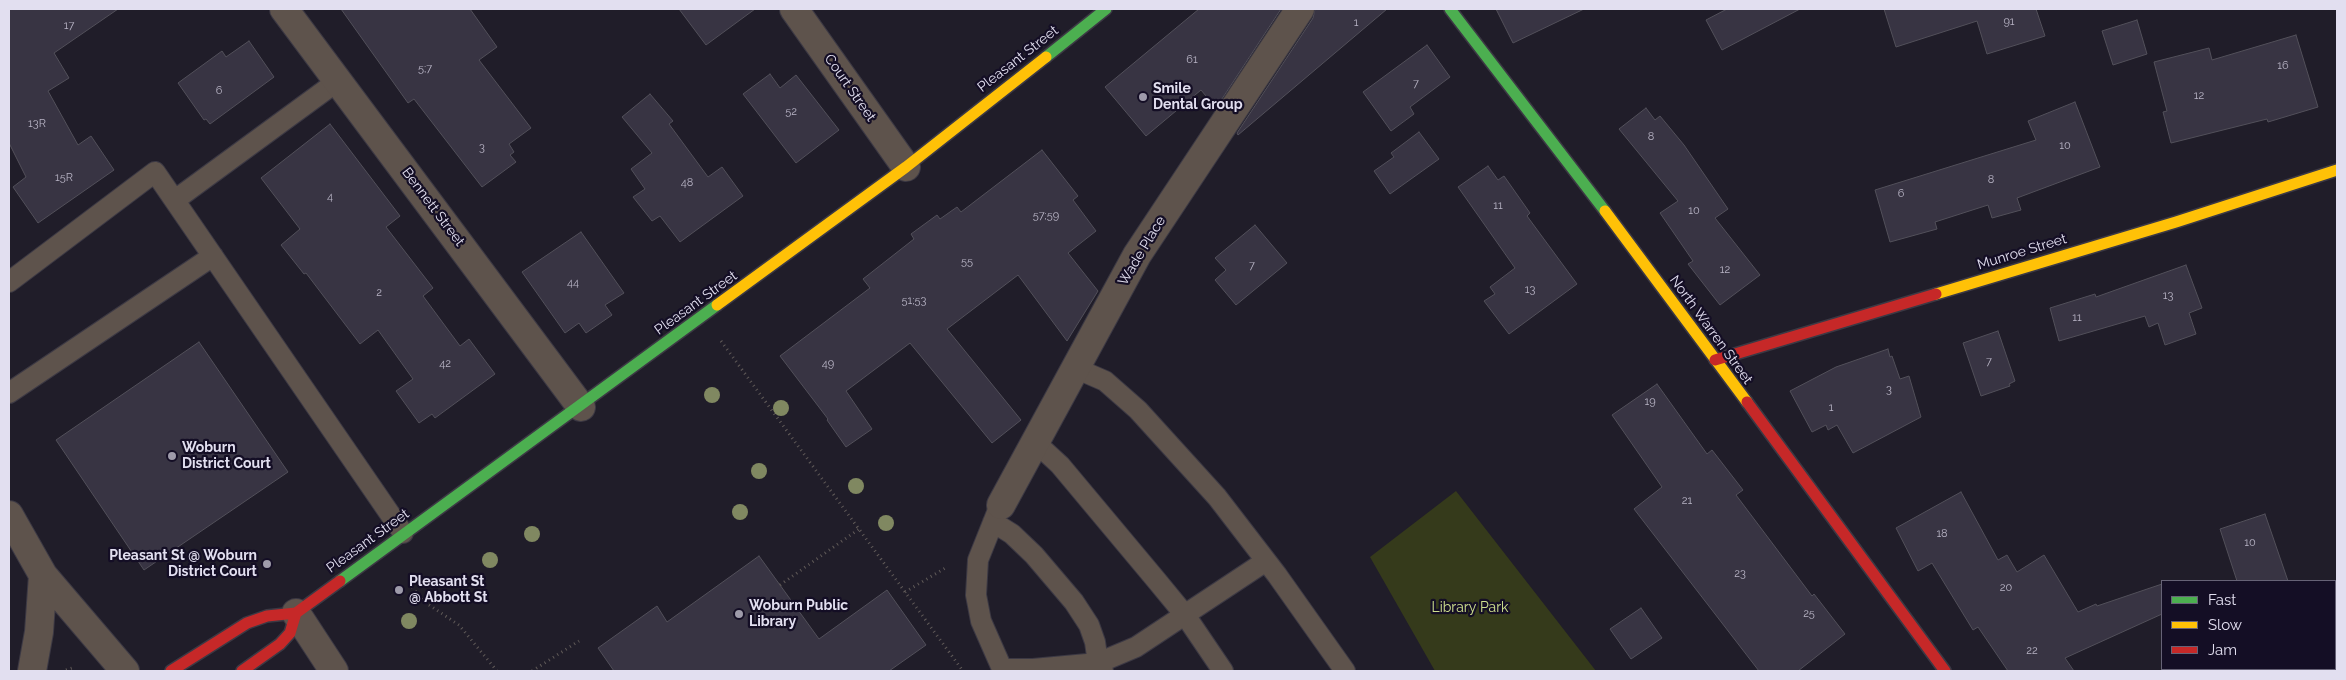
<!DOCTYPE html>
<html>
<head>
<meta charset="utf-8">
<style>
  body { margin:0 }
  #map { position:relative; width:2346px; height:680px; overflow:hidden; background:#201d29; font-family:Raleway,sans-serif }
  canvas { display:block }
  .frame { position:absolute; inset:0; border:10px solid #e2dff0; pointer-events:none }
  .legend { position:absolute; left:2161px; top:580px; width:175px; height:90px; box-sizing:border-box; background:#140e25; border:1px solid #666276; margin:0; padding:6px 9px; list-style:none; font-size:15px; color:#e2dff0 }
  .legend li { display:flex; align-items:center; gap:10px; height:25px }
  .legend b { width:25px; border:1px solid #666276 }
</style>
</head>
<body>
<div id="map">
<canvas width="2346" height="680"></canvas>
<div class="frame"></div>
<ul class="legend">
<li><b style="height:6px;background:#4caf50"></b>Fast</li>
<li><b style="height:6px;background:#ffc107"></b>Slow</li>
<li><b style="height:6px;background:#c62828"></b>Jam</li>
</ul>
</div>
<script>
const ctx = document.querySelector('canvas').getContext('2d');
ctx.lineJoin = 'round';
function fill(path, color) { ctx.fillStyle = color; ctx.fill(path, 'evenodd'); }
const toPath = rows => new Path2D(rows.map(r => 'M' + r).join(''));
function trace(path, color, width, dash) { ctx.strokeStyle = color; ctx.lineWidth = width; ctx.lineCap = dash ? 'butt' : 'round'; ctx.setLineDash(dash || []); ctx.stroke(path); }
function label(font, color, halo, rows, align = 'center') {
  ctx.font = font + ' Raleway,sans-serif'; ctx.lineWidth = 4.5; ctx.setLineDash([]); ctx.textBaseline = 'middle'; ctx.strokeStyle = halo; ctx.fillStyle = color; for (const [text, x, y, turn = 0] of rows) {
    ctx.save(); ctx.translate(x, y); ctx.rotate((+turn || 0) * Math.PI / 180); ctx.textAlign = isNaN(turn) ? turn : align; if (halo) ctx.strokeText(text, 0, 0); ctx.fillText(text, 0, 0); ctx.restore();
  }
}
const green = toPath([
  [1456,491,1596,671,1597,671,1435,671,1370,557]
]);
const building = toPath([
  [9,9,118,9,54,53,69,78,48,91,78,145,91,136,114,170,38,223,13,187,26,177,9,143,9,9],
  [341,9,470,9,497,47,479,60,531,128,509,144,514,152,510,155,516,162,482,187,414,99,408,103,341,9],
  [679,9,755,9,706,45,679,9],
  [1199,9,1281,9,1216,108,1201,90,1146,136,1105,87,1199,9],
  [1315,9,1387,9,1238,135,1237,133,1313,18,1315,9],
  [1496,9,1584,9,1513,43,1496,9],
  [1727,9,1800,9,1722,50,1706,20,1727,9],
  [1884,9,2036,9,2045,36,1987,54,1977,21,1896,47,1884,9],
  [2137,20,2147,54,2113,65,2102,31,2137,20],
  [2296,35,2318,107,2268,122,2267,119,2171,143,2163,112,2167,111,2154,62,2209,48,2212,60,2296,35],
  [249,41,274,77,210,124,206,119,204,120,178,83,222,51,226,57,249,41],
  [1427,45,1450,77,1410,107,1414,114,1391,131,1363,92,1427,45],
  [770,74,780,88,796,75,839,130,796,163,743,94,770,74],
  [650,94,673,121,669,124,708,177,722,167,743,196,680,242,660,216,652,221,633,197,645,189,631,169,652,153,622,117,650,94],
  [2075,102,2100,167,2017,198,2021,210,1992,218,1988,205,1935,222,1937,229,1890,242,1875,190,2036,140,2028,121,2075,102],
  [1646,108,1655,120,1660,116,1684,145,1728,209,1715,218,1760,275,1720,305,1688,264,1693,261,1660,213,1678,201,1619,129,1646,108],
  [330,124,400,216,386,227,433,288,423,296,460,346,469,339,495,374,435,418,432,414,419,423,396,391,413,379,378,330,360,344,306,273,304,274,281,245,300,229,261,178,330,124],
  [1419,132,1439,159,1390,194,1374,171,1394,157,1391,153,1419,132],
  [1042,150,1078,196,1073,200,1096,231,1068,253,1098,291,1067,341,1018,275,947,329,1021,420,992,443,910,343,846,391,872,429,846,447,827,420,828,419,780,356,870,288,863,279,914,239,911,234,937,215,940,219,957,207,961,212,1042,150],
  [1488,166,1498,180,1504,176,1530,213,1527,216,1577,284,1509,334,1484,301,1495,294,1490,287,1515,268,1458,187,1488,166],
  [1255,225,1287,263,1236,305,1215,280,1226,270,1215,258,1255,225],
  [581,232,624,293,605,305,612,315,586,333,579,323,565,333,522,272,581,232],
  [2186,265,2202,308,2189,313,2196,334,2165,345,2158,323,2149,327,2145,316,2059,341,2050,308,2095,294,2096,297,2186,265],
  [1998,331,2015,381,2009,384,2010,386,1981,396,1963,343,1998,331],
  [199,342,288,472,144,570,56,440,199,342],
  [1888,349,1890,357,1892,356,1900,379,1909,376,1921,417,1853,453,1837,425,1828,430,1826,425,1812,432,1790,391,1836,367,1888,349],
  [1657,384,1707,454,1712,450,1743,490,1736,495,1812,596,1814,594,1845,634,1798,671,1759,671,1634,509,1662,487,1612,415,1657,384],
  [1961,492,1998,560,2007,555,2017,572,2044,555,2078,612,2096,604,2097,606,2162,584,2162,614,2065,658,2074,671,2008,671,1978,627,1973,630,1932,563,1918,571,1896,528,1961,492],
  [2265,514,2288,581,2237,581,2220,529,2265,514],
  [759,556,819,639,887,590,926,645,889,671,614,671,598,648,657,606,667,622,759,556],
  [1641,608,1662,638,1631,659,1610,629,1641,608]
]);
const path = toPath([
  [721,341,963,671],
  [409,583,423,601,459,625,497,671],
  [780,585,859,529],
  [905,592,947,567],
  [66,670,75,667],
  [532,671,579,641]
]);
const lane = toPath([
  [175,200,339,80],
  [9,282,155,172,403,533],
  [1075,368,1105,381,1138,410,1217,497,1277,575,1345,671],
  [9,393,213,256],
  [1035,442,1060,465,1157,581,1185,615,1223,671],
  [998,510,978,560,976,595,981,621,1003,671],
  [993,522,1012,534,1034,555,1074,602,1089,625,1095,642,1098,663,1103,671],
  [1003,669,1033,669,1098,663,1136,647,1266,561]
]);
const street = toPath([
  [284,9,581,407],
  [794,9,906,167],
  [1001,505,1137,255,1300,9],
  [9,515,43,575,39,632,32,671],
  [43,575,125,671],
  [296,613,334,671],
  [2335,648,2337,647],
  [2265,671,2273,669]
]);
const fast = toPath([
  [1450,9,1605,211],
  [1046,57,1106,9],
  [340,581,717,305]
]);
const slow = toPath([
  [1605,211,1747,402],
  [1936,294,2176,222,2337,170],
  [717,305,906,167,1046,57]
]);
const jam = toPath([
  [1715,360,1936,294],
  [1747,402,1945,671],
  [171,671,247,623,267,616,296,613,340,581],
  [242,671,280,644,290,633,296,613]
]);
const trees = [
  [712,395],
  [781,408],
  [759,471],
  [856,486],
  [740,512],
  [886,523],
  [532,534],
  [490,560],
  [409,621]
];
const markers = [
  [1143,97,5,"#9e9baa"],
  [172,456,5,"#9e9baa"],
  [267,564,5,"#9e9baa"],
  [399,590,5,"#9e9baa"],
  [739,614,5,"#9e9baa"]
];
const numberNames = [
  ["91",2009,22],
  ["1",1356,23],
  ["17",69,26],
  ["61",1192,60],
  ["16",2283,66],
  ["5;7",425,69],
  ["7",1416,84],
  ["6",219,91],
  ["12",2199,96],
  ["52",791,112],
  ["13R",37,124],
  ["8",1651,137],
  ["10",2065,146],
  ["3",482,148],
  ["15R",64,178],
  ["8",1991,180],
  ["48",687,183],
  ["6",1901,194],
  ["4",330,197],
  ["11",1498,206],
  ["10",1694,211],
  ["57;59",1046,216],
  ["55",967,262],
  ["7",1252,266],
  ["12",1725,270],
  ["44",573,283],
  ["13",1530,290],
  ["2",379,293],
  ["13",2168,296],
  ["51;53",914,301],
  ["11",2077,318],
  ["7",1989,362],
  ["42",445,364],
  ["49",828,364],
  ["3",1889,390],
  ["19",1650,402],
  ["1",1831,408],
  ["21",1687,501],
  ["18",1942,534],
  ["10",2250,543],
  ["23",1740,574],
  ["20",2006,588],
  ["25",1809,614],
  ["22",2032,651]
];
const streetNames = [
  ["Pleasant Street",1018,59,-38],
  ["Court Street",850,88,55],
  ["Bennett Street",433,207,53],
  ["Wade Place",1142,251,-59],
  ["Munroe Street",2022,252,-17],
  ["Pleasant Street",696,303,-36],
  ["North Warren Street",1711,330,54],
  ["Pleasant Street",368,541,-36]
];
const poiNames = [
  ["Smile",1153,89],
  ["Dental Group",1153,105],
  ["Woburn",182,448],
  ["District Court",182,464],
  ["Pleasant St @ Woburn",257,556,"right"],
  ["District Court",257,572,"right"],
  ["Pleasant St",409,582],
  ["@ Abbott St",409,598],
  ["Woburn Public",749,606],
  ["Library",749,622]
];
const parkNames = [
  ["Library Park",1470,608]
];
fill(green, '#353a1b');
fill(building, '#383443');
trace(building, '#52505a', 1);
trace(lane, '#3c3944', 22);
trace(street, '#3c3944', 30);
trace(fast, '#3c3944', 14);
trace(slow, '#3c3944', 14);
trace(jam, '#3c3944', 14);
trace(path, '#615b59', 3, [1, 4]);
trace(lane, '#5e534c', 20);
trace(street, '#5e534c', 28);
trace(fast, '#4caf50', 11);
trace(slow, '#ffc107', 11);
trace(jam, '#c62828', 11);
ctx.fillStyle = '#808861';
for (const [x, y] of trees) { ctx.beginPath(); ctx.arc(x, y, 8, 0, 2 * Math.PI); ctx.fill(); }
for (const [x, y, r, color] of markers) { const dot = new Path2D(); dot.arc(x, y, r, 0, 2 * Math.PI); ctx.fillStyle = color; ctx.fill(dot); trace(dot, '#140e25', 2); }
label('11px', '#b8b4c5', null, numberNames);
label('14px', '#e2dff0', '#140e25', streetNames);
label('bold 14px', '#e2dff0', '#140e25', poiNames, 'left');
label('14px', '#cfe08f', '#140e25', parkNames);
</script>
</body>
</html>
